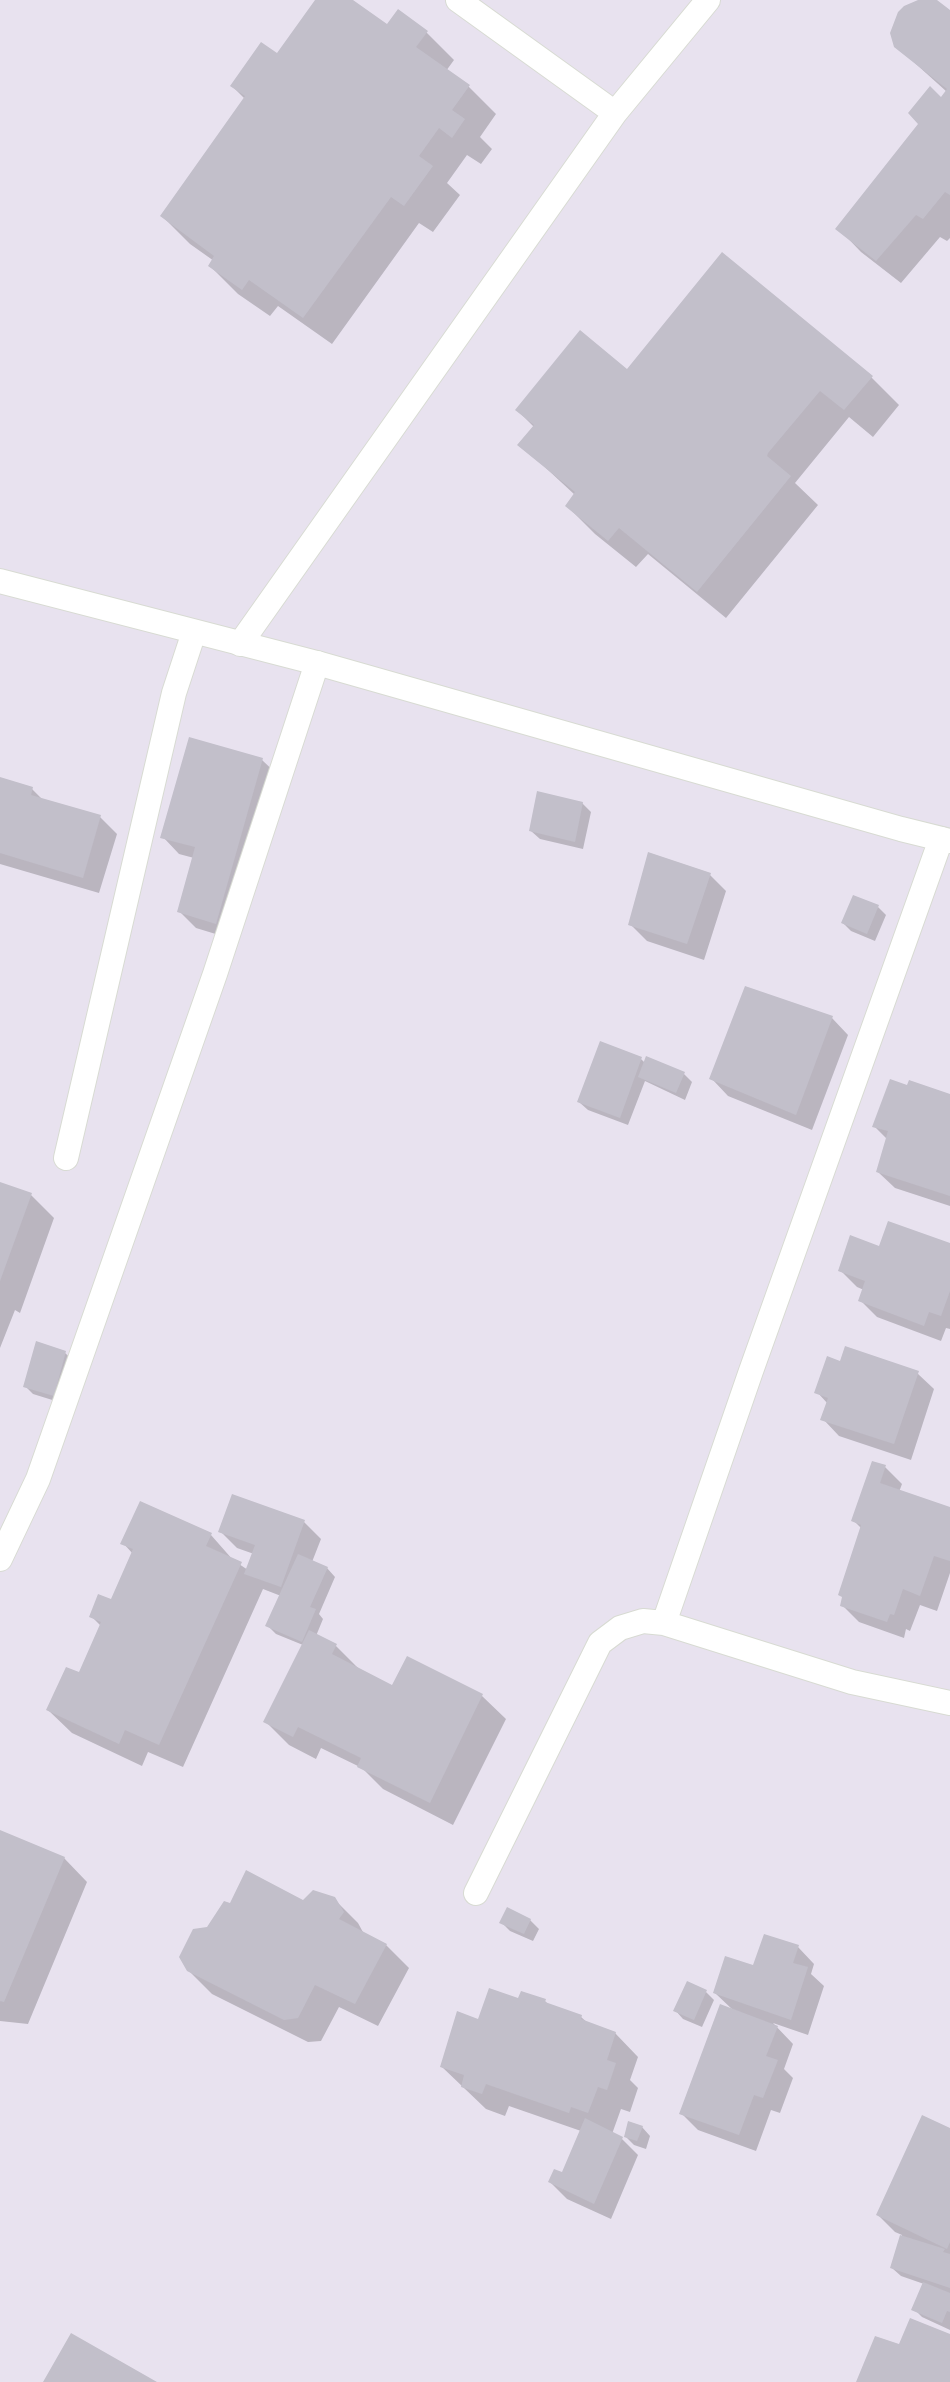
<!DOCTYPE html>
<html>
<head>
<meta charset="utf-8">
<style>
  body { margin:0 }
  canvas { display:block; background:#e8e2ef }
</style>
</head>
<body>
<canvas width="950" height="2382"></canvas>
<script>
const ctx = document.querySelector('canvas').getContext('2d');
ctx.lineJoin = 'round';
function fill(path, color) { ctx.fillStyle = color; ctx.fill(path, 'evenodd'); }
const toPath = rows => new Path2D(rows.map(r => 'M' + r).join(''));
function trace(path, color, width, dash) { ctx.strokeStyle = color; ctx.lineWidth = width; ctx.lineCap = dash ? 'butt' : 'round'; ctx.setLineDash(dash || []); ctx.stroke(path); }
const shadow = toPath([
  [317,0,350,0,387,27,426,32,454,60,446,71,469,87,496,114,480,137,492,149,481,164,467,155,447,183,460,195,433,232,419,223,332,344,278,306,270,316,238,294,210,266,214,261,190,244,162,216,245,99,232,86,277,56],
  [950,13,950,238,947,241,940,237,901,283,861,252,838,228,947,92,896,46],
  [628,371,871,377,899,405,873,437,849,417,795,483,818,505,726,618,648,554,636,567,595,534,567,506,575,495,520,444,534,427,517,410],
  [262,760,279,776,232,939,196,928,179,911,194,858,179,854,163,837],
  [0,779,32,789,44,801,100,817,117,834,99,893,0,864],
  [582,803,591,812,583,849,540,839,531,831],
  [710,875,726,891,704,960,647,941,630,924],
  [878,907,886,915,875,941,851,931,843,923],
  [832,1018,848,1035,812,1130,728,1096,712,1079],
  [641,1059,645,1063,684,1074,692,1082,685,1100,645,1081,628,1125,588,1110,579,1102],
  [950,1096,950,1206,895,1188,878,1172,888,1140,875,1127],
  [0,1184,31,1195,54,1218,20,1313,15,1310,0,1348],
  [950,1245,950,1329,946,1328,941,1341,877,1317,860,1300,864,1290,857,1287,840,1270,881,1248],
  [65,1353,74,1361,62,1403,33,1394,25,1386],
  [842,1363,917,1373,934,1389,911,1460,839,1436,823,1419,828,1404,817,1392],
  [885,1467,902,1484,899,1492,950,1509,950,1573,937,1611,920,1605,910,1631,906,1629,904,1638,859,1622,842,1605,862,1529,854,1521],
  [141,1504,211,1535,233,1560,248,1570,254,1554,237,1548,220,1531,304,1522,321,1539,312,1562,327,1568,335,1577,319,1614,323,1619,316,1636,336,1646,359,1669,393,1688,407,1659,482,1696,506,1719,453,1825,383,1789,362,1768,321,1748,316,1759,289,1745,266,1722,303,1645,276,1634,267,1625,281,1596,263,1589,183,1767,148,1752,142,1766,72,1733,48,1710,80,1675,102,1627,91,1616,112,1602,133,1554,123,1543],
  [0,1832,64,1858,87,1882,28,2024,0,2021],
  [334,1899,358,1923,364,1934,386,1945,409,1968,378,2026,339,2007,321,2041,308,2042,212,1994,188,1970,304,1902],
  [530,1920,539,1929,533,1941,510,1931,502,1923],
  [798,1947,814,1964,811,1974,824,1986,808,2035,773,2023,793,2044,784,2069,793,2078,780,2113,771,2110,756,2151,698,2130,681,2113,734,2011,715,1993,754,1968],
  [706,1992,714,2000,702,2027,683,2019,675,2010],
  [520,2000,545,2001,550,2006,581,2017,589,2024,615,2033,638,2057,630,2080,638,2088,630,2112,621,2109,612,2134,622,2139,638,2155,611,2219,567,2199,550,2182,563,2175,581,2131,509,2106,505,2116,486,2109,442,2067,480,2021],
  [642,2127,650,2136,646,2149,634,2145,626,2137],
  [950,2130,950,2330,922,2317,914,2309,924,2284,901,2276,892,2268,902,2235,895,2232,878,2215]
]);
const building = toPath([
  [315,0,353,0,387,24,398,9,428,31,416,47,470,85,452,110,465,119,452,138,439,128,419,156,433,166,404,206,391,197,303,318,249,280,242,290,208,266,214,256,160,216,245,96,230,86,261,42,277,53],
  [918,0,937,0,950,10,950,195,945,192,923,219,916,215,876,261,835,229,918,124,908,113,930,86,941,97,947,89,894,47,890,33,898,12,904,6],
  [722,252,873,376,844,410,820,391,768,453,767,456,791,476,697,592,619,528,608,541,565,506,575,492,517,445,534,425,515,410,580,330,627,369],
  [189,737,263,758,216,924,177,912,195,847,160,838],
  [0,777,33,787,31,795,101,815,83,878,0,853],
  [537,791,583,802,575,842,529,831],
  [648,852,711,873,687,944,628,925],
  [853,895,879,905,867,934,841,923],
  [745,986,833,1016,796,1115,709,1079],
  [600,1041,642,1057,620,1118,577,1102],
  [646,1056,685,1072,676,1093,638,1077],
  [890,1079,907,1085,909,1080,950,1094,950,1196,876,1172,888,1131,872,1127],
  [0,1182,32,1193,0,1281],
  [888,1221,950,1243,950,1291,941,1316,929,1312,924,1326,858,1301,865,1281,838,1271,850,1235,879,1246],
  [36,1341,66,1351,54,1396,23,1387],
  [845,1346,919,1371,894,1444,820,1420,828,1398,814,1393,827,1356,840,1361],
  [872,1461,886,1465,880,1483,950,1507,950,1561,934,1556,920,1596,903,1589,894,1615,890,1614,887,1622,840,1606,842,1597,838,1595,861,1525,851,1521],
  [232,1494,305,1520,281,1587,244,1574,255,1545,218,1532],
  [140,1501,212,1533,206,1546,242,1562,159,1745,125,1730,119,1744,46,1710,66,1667,79,1672,101,1622,89,1617,98,1594,111,1599,133,1549,120,1544],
  [298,1554,328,1567,310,1607,316,1609,302,1642,265,1626],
  [309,1630,337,1644,332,1654,392,1685,407,1656,483,1694,430,1803,357,1767,361,1758,298,1727,293,1737,263,1722],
  [0,1830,65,1857,4,2002,0,2001],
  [246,1870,303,1900,313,1890,335,1897,344,1912,339,1919,387,1944,355,2004,315,1985,298,2018,284,2020,187,1971,179,1957,193,1929,207,1927,224,1901,230,1903],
  [507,1907,531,1919,524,1934,499,1923],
  [764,1934,799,1945,793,1963,808,1967,791,2020,713,1993,725,1956,753,1965],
  [687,1981,707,1990,694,2020,673,2011],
  [489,1988,518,1998,521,1991,546,1999,545,2002,582,2015,581,2019,616,2032,607,2060,616,2063,607,2090,598,2087,588,2113,571,2107,569,2113,486,2084,482,2094,461,2087,464,2075,440,2067,457,2011,478,2019],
  [720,2004,778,2026,766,2056,778,2060,763,2098,754,2095,739,2135,679,2114],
  [922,2115,950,2128,950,2242,947,2249,876,2215],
  [585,2118,623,2137,594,2204,548,2182,554,2169,562,2172],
  [628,2121,643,2126,637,2141,624,2137],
  [900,2235,945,2249,943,2252,950,2254,950,2288,890,2268],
  [923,2282,950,2293,950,2312,947,2311,942,2323,911,2310],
  [910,2318,950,2334,950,2382,856,2382,875,2336,899,2344],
  [71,2333,157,2382,43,2382]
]);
const service = toPath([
  [66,1158,174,693,194,632]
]);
const minor = toPath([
  [458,0,615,113],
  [240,644,615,113,708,0],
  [0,1559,38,1479,215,974,317,663],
  [664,1623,751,1371,941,839],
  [476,1893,600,1643,620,1628,643,1621,664,1623,852,1682,950,1703]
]);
const tertiary = toPath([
  [0,581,317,663,901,829,950,841]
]);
fill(shadow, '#0003');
fill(building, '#c2bfca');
trace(service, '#d8dbd3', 26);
trace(minor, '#d8dbd3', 26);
trace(tertiary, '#d8dbd3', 26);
trace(service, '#fff', 24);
trace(minor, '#fff', 24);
trace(tertiary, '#fff', 24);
</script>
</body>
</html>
